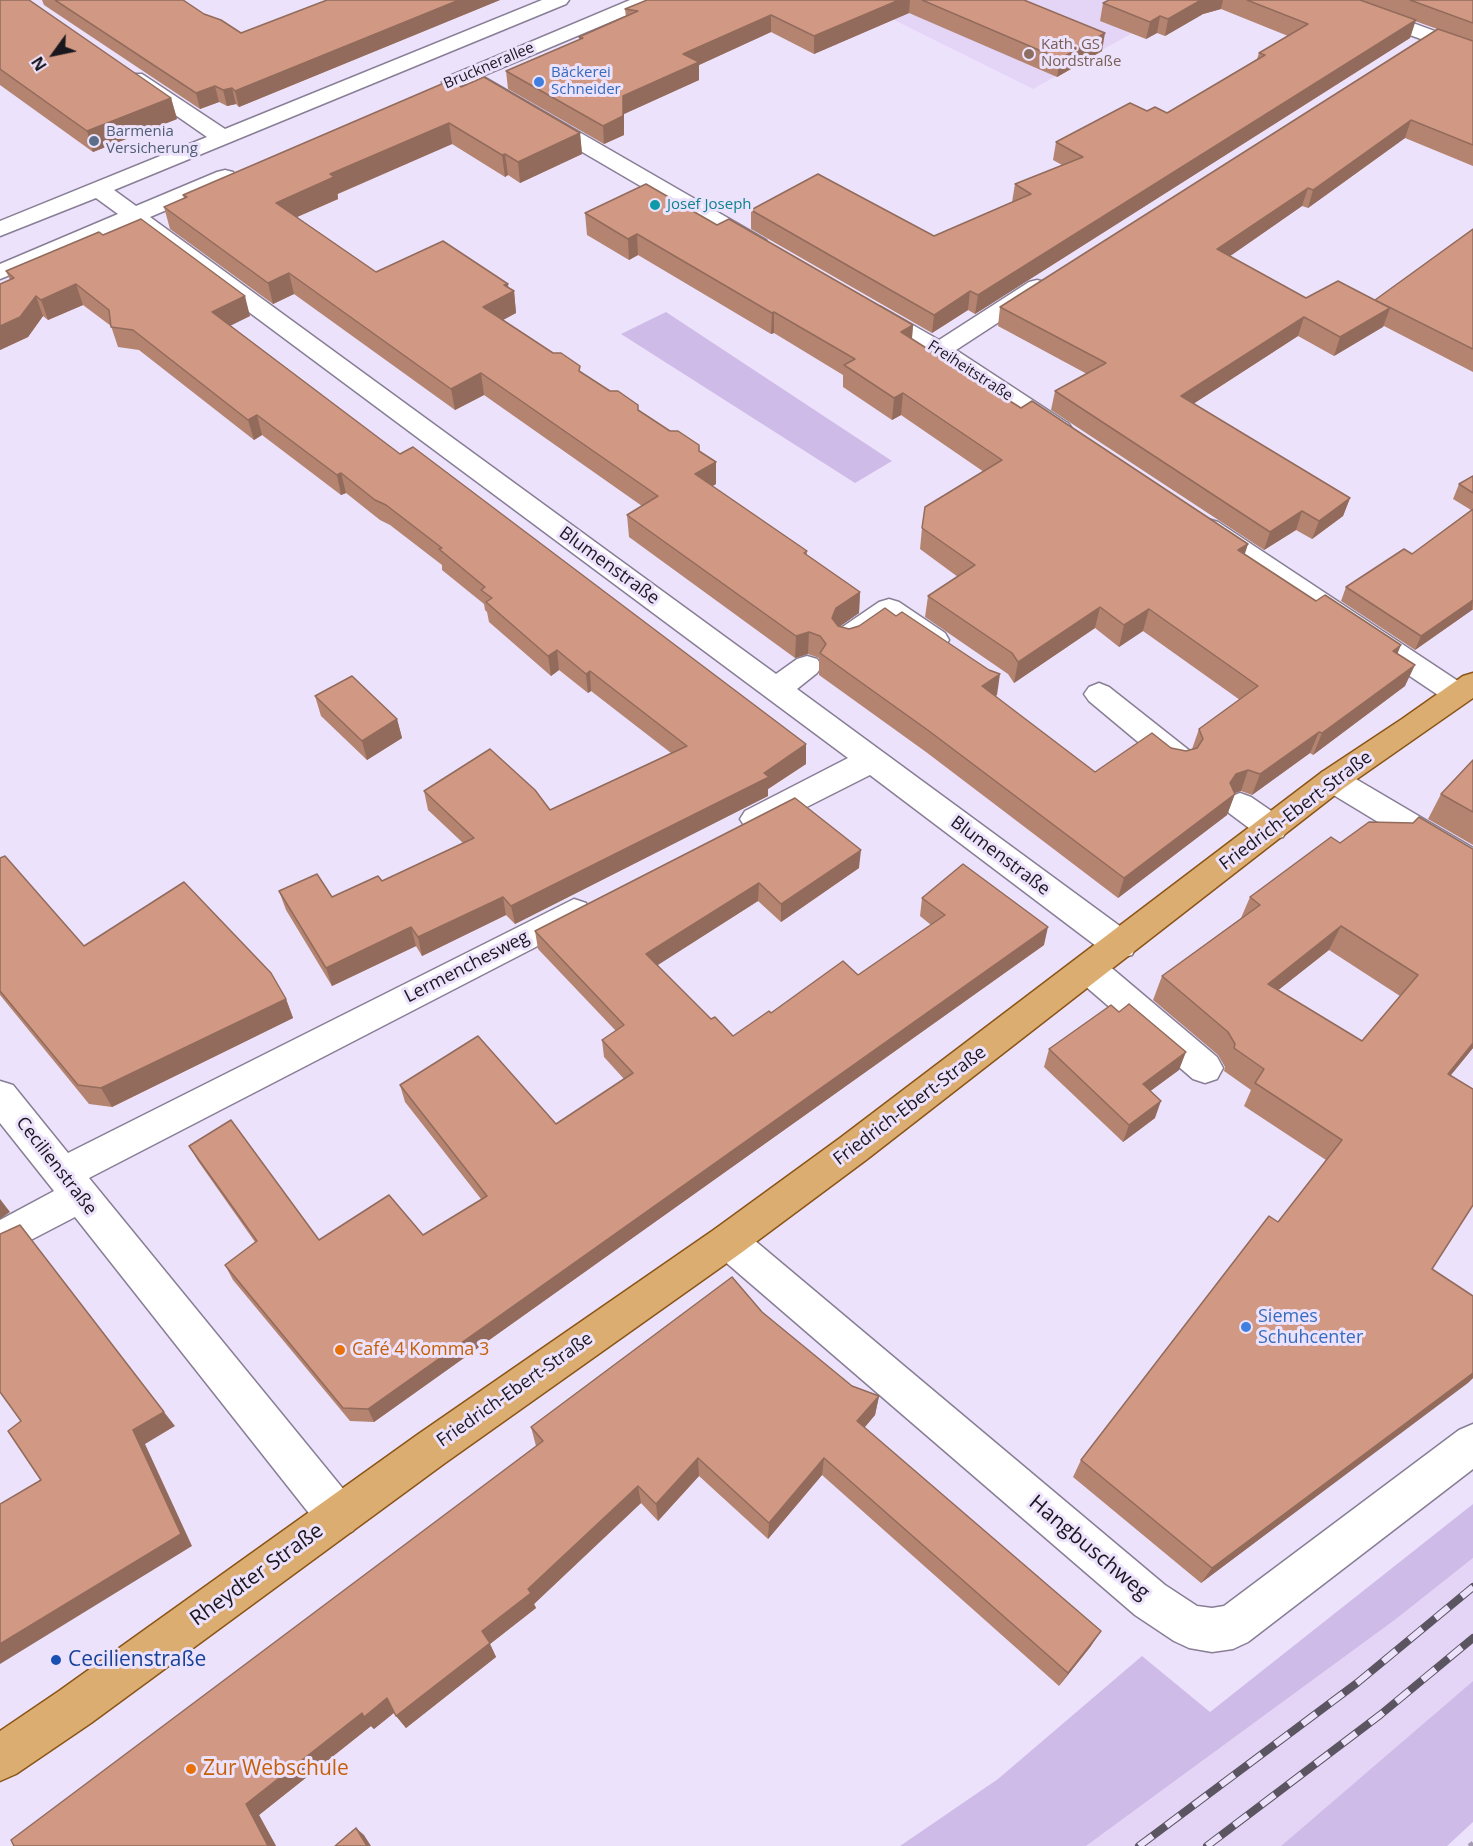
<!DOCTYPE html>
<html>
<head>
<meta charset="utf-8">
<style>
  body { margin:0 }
  #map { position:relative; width:1473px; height:1846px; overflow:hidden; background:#ede2fc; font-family:"Open Sans",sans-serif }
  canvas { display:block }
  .north { position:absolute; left:24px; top:24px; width:60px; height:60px; -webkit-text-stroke:4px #ede2fc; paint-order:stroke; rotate:237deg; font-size:16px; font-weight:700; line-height:24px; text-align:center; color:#1b171f }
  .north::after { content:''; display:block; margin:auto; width:21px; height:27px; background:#1b171f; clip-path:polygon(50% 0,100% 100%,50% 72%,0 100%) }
</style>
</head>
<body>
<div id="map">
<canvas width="1473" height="1846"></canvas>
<div class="north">N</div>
</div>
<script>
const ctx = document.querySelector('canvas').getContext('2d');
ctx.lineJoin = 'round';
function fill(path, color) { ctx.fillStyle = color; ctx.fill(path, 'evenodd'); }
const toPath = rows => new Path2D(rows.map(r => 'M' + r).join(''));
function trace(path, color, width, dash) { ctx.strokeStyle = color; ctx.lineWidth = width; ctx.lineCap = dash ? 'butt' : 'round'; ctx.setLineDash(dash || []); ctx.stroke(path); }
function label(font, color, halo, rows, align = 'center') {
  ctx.font = font + ' "Open Sans",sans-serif'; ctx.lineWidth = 6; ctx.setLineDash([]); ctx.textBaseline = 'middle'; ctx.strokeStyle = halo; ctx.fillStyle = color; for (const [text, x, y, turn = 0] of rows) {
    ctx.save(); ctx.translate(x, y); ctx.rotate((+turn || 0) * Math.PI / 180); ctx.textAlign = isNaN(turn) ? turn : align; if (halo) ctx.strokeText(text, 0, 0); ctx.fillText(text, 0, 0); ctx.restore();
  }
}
const built = toPath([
  [926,0,1191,0,1033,89,890,18],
  [1473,1558,1473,1681,1281,1846,1086,1846,1396,1619]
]);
const green = toPath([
  [666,312,892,461,855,483,621,334],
  [1473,1504,1473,1558,1396,1619,1086,1846,900,1846,998,1779,1142,1656,1210,1712],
  [1473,1681,1473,1822,1447,1846,1281,1846]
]);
const path = toPath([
  [1469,1846,1473,1843]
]);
const minor = toPath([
  [542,0,569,0,566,4,114,190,136,206,217,172,225,170,233,172,236,177,233,182,150,217,776,674,797,659,807,656,817,659,822,666,817,673,797,689,1132,935,1137,945,1132,955,1120,958,1108,955,870,775,767,827,756,831,745,827,740,819,745,811,848,758,132,225,0,279,0,264,118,214,96,198,0,236,0,221,207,137,128,82,125,78,128,74,142,74,225,129,542,0],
  [630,0,656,0,653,4,482,76,766,240,769,245,766,250,758,252,750,250,466,84,452,88,445,86,442,82,445,78,630,0],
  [1322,0,1350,0,1473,45,1473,58,1325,4,1322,0],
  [1037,280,1045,282,1049,287,1045,292,956,350,1069,424,1073,430,1069,436,1060,438,1051,436,930,355,865,317,861,312,865,307,873,305,881,307,939,340,1029,282,1037,280],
  [1208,519,1218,522,1467,687,1472,694,1467,701,1457,705,1447,701,1198,534,1194,528,1198,522,1208,519],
  [889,599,899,602,945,633,949,640,945,647,935,650,925,647,889,623,861,642,851,645,841,642,837,635,841,628,879,602,889,599],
  [1099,683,1109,687,1190,751,1194,759,1190,767,1179,770,1168,767,1089,701,1084,694,1089,687,1099,683],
  [1333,768,1344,772,1473,848,1473,876,1462,873,1322,788,1318,780,1322,772,1333,768],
  [1240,793,1251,797,1283,819,1288,828,1283,837,1272,840,1261,837,1229,813,1224,805,1229,797,1240,793],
  [574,899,586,903,590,912,586,921,89,1178,353,1501,359,1516,353,1531,338,1537,323,1531,75,1217,0,1256,0,1220,54,1191,0,1123,0,1081,13,1085,68,1153,574,899],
  [1089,955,1101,959,1217,1057,1223,1068,1217,1079,1205,1083,1193,1079,1077,979,1072,969,1077,959,1089,955],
  [728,1224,741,1229,1165,1585,1197,1606,1212,1608,1224,1606,1459,1430,1473,1424,1473,1469,1248,1642,1233,1649,1212,1652,1189,1648,1174,1641,1135,1615,715,1253,709,1241,715,1229,728,1224]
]);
const major = toPath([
  [1473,673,1473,698,1344,788,866,1160,741,1253,445,1463,91,1723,16,1774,0,1781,0,1731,59,1691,417,1435,715,1229,840,1138,1322,772,1402,719,1463,676,1473,673]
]);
const rail = toPath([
  [1139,1846,1357,1683,1473,1587],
  [1207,1846,1380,1715,1473,1638]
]);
const wall = toPath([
  [0,0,171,98,177,119,93,152,0,85],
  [42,0,183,0,204,14,241,33,327,0,500,0,239,107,236,104,227,106,219,102,200,109,44,5],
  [647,0,1024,0,1102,51,1057,77,909,13,814,54,771,32,699,65,699,80,624,114,624,135,604,144,508,89,506,71,579,40,579,37,626,17,625,9],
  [1109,0,1473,0,1473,166,1405,138,1308,208,1302,206,1230,256,1306,298,1375,300,1473,229,1473,372,1384,326,1334,356,1298,336,1193,404,1350,498,1343,516,1312,539,1296,530,1264,550,1051,410,1055,391,1087,374,998,326,1000,307,1437,29,1415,21,1410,38,975,314,968,310,932,333,751,229,751,210,934,236,1012,202,1015,184,1062,165,1053,160,1056,142,1147,111,1167,113,1257,59,1259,53,1288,36,1221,9,1203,14,1165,36,1157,33,1146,39,1100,21,1103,3],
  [461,87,580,133,582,154,520,183,508,175,505,177,452,144,338,194,338,199,297,217,376,272,508,288,514,291,516,313,503,320,670,431,699,445,699,451,716,462,716,484,712,486,807,551,807,555,860,592,859,613,840,626,997,695,995,696,1095,772,1171,748,1186,751,1192,749,1199,729,1240,700,1143,631,1119,647,1095,628,1014,683,1008,674,925,617,928,596,958,577,920,549,922,528,984,472,901,415,892,420,843,387,843,375,774,333,771,334,638,255,629,260,587,235,585,213,717,225,913,325,912,339,1021,408,1248,544,1244,554,1397,654,1405,686,1313,755,1310,753,1252,795,1241,791,1235,793,1227,815,1118,898,926,752,819,675,819,658,808,654,795,658,629,537,627,515,642,506,484,395,455,410,294,294,273,304,170,229,164,207,184,198,183,195],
  [103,235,250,316,230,325,806,764,768,789,768,796,515,924,506,915,422,956,416,946,332,986,286,910,279,891,332,897,382,881,463,843,428,810,424,791,550,810,671,753,591,691,588,693,559,670,551,676,489,622,487,612,485,610,484,604,442,570,442,565,390,525,380,520,346,493,341,495,262,435,254,440,139,350,118,347,111,326,83,305,48,320,43,316,28,337,0,350,0,284,10,280,6,271],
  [1473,476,1473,610,1472,610,1415,650,1341,601,1346,587,1412,554,1471,510,1453,499,1459,484],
  [315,696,397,719,402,738,367,760,321,716],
  [1473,760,1473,845,1428,819,1441,794],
  [795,798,859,868,781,922,758,901,657,965,711,1019,733,1036,771,1013,858,975,931,925,920,916,922,898,1044,945,374,1422,350,1421,233,1280,225,1265,255,1242,198,1161,189,1146,319,1240,423,1235,481,1199,405,1102,400,1085,556,1124,624,1079,604,1057,602,1040,616,1031,538,949,535,931],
  [1340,843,1473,849,1473,1048,1450,1076,1432,1269,1473,1296,1473,1378,1201,1583,1073,1477,1081,1460,1278,1222,1326,1160,1244,1106,1251,1090,1224,1071,1225,1067,1218,1055,1153,1000,1162,976,1241,918,1250,897],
  [1329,950,1400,996,1362,1041,1278,990],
  [0,858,84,946,286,999,293,1018,112,1107,89,1104,0,995],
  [1049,1049,1179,1070,1150,1091,1155,1118,1123,1142,1044,1067],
  [762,1312,852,1386,879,1396,875,1415,864,1428,1091,1646,1059,1686,822,1475,768,1539,699,1476,658,1521,641,1503,534,1604,536,1608,490,1644,496,1657,406,1728,394,1713,374,1729,371,1726,259,1815,276,1846,14,1846,536,1446,531,1427]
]);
const shadedWall = toPath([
  [459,0,500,0,239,107,235,91],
  [899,0,910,0,909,13,814,54,814,36],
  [1201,0,1223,0,1221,9,1203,14,1165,36,1168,19],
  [771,15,771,32,699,65,699,80,624,114,624,135,604,144,603,126,623,96,683,54],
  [1160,16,1157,33,1146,39,1150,22],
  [1416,20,1410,38,975,314,978,295],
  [1105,33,1102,51,1057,77,1060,59],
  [215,86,219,102,200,109,196,93],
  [232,88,236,104,227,106,223,90],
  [171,98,177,119,93,152,87,131],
  [1411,120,1405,138,1308,208,1313,190],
  [449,123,452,144,337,194,338,199,281,224,276,203,330,174],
  [580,133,582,154,520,183,518,162],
  [505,154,508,175,505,177,502,155],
  [1308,188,1302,206,1213,268,1217,249],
  [637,234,638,255,629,260,628,239],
  [289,273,294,294,273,304,268,283],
  [76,284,83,305,48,320,41,300],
  [508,284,509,294,514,291,516,313,486,329,483,307,504,285],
  [970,291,968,310,932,333,934,315],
  [36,296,43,316,28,337,0,350,0,326],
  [245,296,250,316,218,332,212,312],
  [1390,308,1383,327,1334,356,1340,337],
  [774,312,774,333,771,334,772,313],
  [1304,317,1298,336,1176,415,1181,396],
  [913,325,911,347,901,332],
  [481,373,484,395,455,410,451,389],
  [903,393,901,415,892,420,894,398],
  [257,415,262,435,254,440,248,420],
  [699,445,700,467,716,462,716,484,696,496,695,474],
  [341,473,346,493,341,495,337,475],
  [1350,498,1343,516,1312,539,1319,521],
  [1302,511,1296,530,1264,550,1270,532],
  [1248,544,1241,566,1238,550],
  [860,592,859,613,835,630,832,618,836,608],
  [1473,600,1472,610,1415,650,1421,636],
  [1100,607,1095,628,1014,683,1018,662],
  [1149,609,1143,631,1119,647,1124,625],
  [809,632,808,654,795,658,796,636],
  [1401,645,1392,667,1393,651],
  [557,650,559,670,551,676,548,656],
  [1415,665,1405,686,1313,755,1322,733],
  [590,671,591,691,588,693,586,674],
  [1000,674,997,695,978,708,982,686],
  [397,719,402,738,367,760,362,741],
  [1319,732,1310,753,1252,795,1260,774],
  [806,744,806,764,768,789,768,796,515,924,511,906,764,773],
  [1248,770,1241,791,1228,795,1235,794,1227,815,1118,898,1124,878,1230,783,1236,774],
  [861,850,859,868,781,922,781,904],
  [759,883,758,901,647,972,646,954],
  [503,897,506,915,422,956,418,937],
  [1341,926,1329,950,1257,1007,1268,984],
  [411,927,416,946,332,986,326,968],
  [1048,927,1044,945,374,1422,368,1409],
  [286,999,293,1018,112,1107,101,1088],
  [1473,1043,1473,1048,1433,1097,1448,1074],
  [1186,1052,1179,1070,1137,1101,1143,1084],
  [1161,1101,1155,1118,1123,1142,1129,1125],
  [0,1199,10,1212,0,1219],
  [1473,1373,1473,1378,1468,1383,1201,1583,1212,1568],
  [879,1396,875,1415,854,1440,857,1421],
  [164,1412,175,1426,145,1444,192,1546,0,1664,0,1644,133,1430],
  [698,1458,699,1476,658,1521,656,1504],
  [824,1458,822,1475,768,1539,769,1523],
  [638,1486,641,1503,534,1604,536,1608,490,1644,496,1657,406,1728,396,1716,482,1631,528,1589],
  [1101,1631,1091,1646,1059,1686,1068,1673],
  [387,1698,396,1711,374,1729,371,1726,259,1815,276,1846,268,1846,246,1804,362,1713],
  [356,1828,364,1835,371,1846,367,1846]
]);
const building = toPath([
  [0,0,29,0,171,98,87,131,0,69,0,0],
  [55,0,183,0,204,14,221,20,241,33,327,0,459,0,235,91,232,88,223,90,215,86,196,93,55,0],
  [647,0,899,0,814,36,771,15,683,54,699,62,623,96,623,116,603,126,506,71,583,38,579,37,638,11,625,9,647,0],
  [922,0,1024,0,1105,33,1060,59,922,0],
  [1109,0,1201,0,1168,19,1160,16,1150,22,1103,3,1109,0],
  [1247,0,1360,0,1416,20,978,295,970,291,934,315,751,210,818,174,934,236,1031,194,1015,184,1083,157,1056,142,1130,103,1147,111,1155,107,1167,113,1265,55,1259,53,1308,24,1247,0],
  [1410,0,1473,0,1473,23,1410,0],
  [1438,29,1473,41,1473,145,1411,120,1313,190,1308,188,1217,249,1306,298,1338,281,1390,308,1340,337,1304,317,1181,396,1350,498,1319,521,1302,511,1270,532,1055,391,1106,363,1000,307,1438,29],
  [484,77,580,133,518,162,505,154,502,155,449,123,330,174,334,177,276,203,376,272,443,241,508,284,504,285,514,291,483,307,553,353,561,353,580,366,579,371,610,391,618,391,638,405,638,410,670,431,678,431,699,445,699,451,716,462,695,474,807,551,804,553,860,592,836,608,832,618,838,626,849,629,859,626,885,608,896,616,902,612,989,670,1000,674,982,686,1095,772,1152,733,1171,748,1186,751,1197,748,1203,739,1199,729,1258,686,1149,609,1124,625,1100,607,1018,662,1012,653,928,596,975,565,922,528,925,507,1002,460,903,393,894,398,844,365,855,359,774,312,772,313,637,234,628,239,585,213,646,184,717,225,729,219,913,325,901,332,1021,408,1032,401,1248,544,1238,550,1316,601,1325,595,1401,645,1393,651,1415,665,1322,733,1319,732,1260,774,1248,770,1236,774,1230,783,1235,794,1124,878,929,731,820,653,826,644,820,636,809,632,796,636,627,515,658,496,481,373,451,389,289,273,268,283,164,207,187,197,183,195,451,80,461,87,484,77],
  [141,219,245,296,212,312,400,454,413,447,806,744,764,773,769,777,511,906,503,897,418,937,411,927,326,968,279,891,317,874,332,897,378,876,382,881,474,838,424,791,490,749,535,790,550,810,687,746,590,671,586,674,557,650,548,656,486,602,492,598,481,590,485,587,439,549,442,548,386,505,375,500,341,473,337,475,257,415,248,420,133,330,111,327,109,310,76,284,41,300,36,296,20,317,0,326,0,284,14,278,6,271,99,232,103,235,141,219],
  [1473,229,1473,349,1375,300,1473,229],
  [1473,476,1473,493,1459,484,1473,476],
  [1473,509,1473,600,1421,636,1346,587,1404,549,1412,554,1473,509],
  [352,676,397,719,362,741,315,696,352,676],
  [1473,760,1473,812,1441,794,1473,760],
  [795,798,861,850,781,904,759,883,646,954,711,1019,715,1017,733,1036,769,1011,771,1013,843,961,858,975,945,915,922,898,963,864,1048,927,368,1409,343,1408,225,1265,257,1241,189,1146,231,1120,319,1240,389,1195,423,1235,487,1196,400,1085,478,1036,556,1124,633,1073,602,1040,624,1025,535,931,795,798],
  [1419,817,1473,849,1473,1043,1448,1074,1473,1089,1473,1205,1432,1269,1473,1296,1473,1373,1212,1568,1081,1460,1269,1216,1278,1222,1342,1140,1255,1083,1264,1069,1234,1048,1235,1044,1228,1032,1162,976,1260,905,1250,897,1331,837,1340,843,1369,822,1413,823,1419,817],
  [1341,926,1418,975,1362,1041,1268,984,1341,926],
  [5,856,84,946,184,882,271,973,286,999,101,1088,78,1085,0,991,0,858,5,856],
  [1129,1004,1186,1052,1143,1084,1161,1101,1129,1125,1049,1049,1111,1005,1119,1012,1129,1004],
  [20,1225,164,1412,133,1430,181,1534,0,1644,0,1504,41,1480,8,1431,21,1421,0,1392,0,1234,20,1225],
  [732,1277,762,1312,852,1386,879,1396,857,1421,1101,1631,1068,1673,824,1458,769,1523,698,1458,656,1504,638,1486,528,1589,531,1593,482,1631,490,1643,396,1716,387,1698,364,1717,362,1713,246,1804,268,1846,14,1846,11,1840,543,1441,531,1427,732,1277],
  [356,1828,367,1846,335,1846,356,1828]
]);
const markers = [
  [1029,54,6,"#8d6e63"],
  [539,82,6,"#3f7fe0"],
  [94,141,6,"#5c6f8a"],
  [655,205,6,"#0f9aa8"],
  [1246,1327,6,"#3f7fe0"],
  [340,1350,6,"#e8710a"],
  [56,1660,6,"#1a4fb4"],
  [191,1769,6,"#e8710a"]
];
const farEducationnames = [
  ["Kath. GS",1041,45],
  ["Nordstraße",1041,62]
];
const farStreetnames = [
  ["Brucknerallee",489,66,-23],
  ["Freiheitstraße",970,371,33]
];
const farShopnames = [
  ["Bäckerei",551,73],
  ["Schneider",551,90]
];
const farServicenames = [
  ["Barmenia",106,132],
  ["Versicherung",106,149]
];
const farCulturenames = [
  ["Josef Joseph",667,205]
];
const streetNames = [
  ["Blumenstraße",609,566,36],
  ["Friedrich-Ebert-Straße",1296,811,-37],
  ["Blumenstraße",1000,856,37],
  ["Lermenchesweg",467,967,-27],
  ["Friedrich-Ebert-Straße",910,1106,-37],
  ["Cecilienstraße",56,1166,52],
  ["Friedrich-Ebert-Straße",515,1390,-35]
];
const shopNames = [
  ["Siemes",1258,1317],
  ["Schuhcenter",1258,1338]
];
const foodNames = [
  ["Café 4 Komma 3",352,1350]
];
const nearStreetnames = [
  ["Hangbuschweg",1089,1548,40],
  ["Rheydter Straße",257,1575,-36]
];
const nearTransitnames = [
  ["Cecilienstraße",68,1660]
];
const nearFoodnames = [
  ["Zur Webschule",203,1769]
];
fill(built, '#e4d5f6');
fill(green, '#cfbbe7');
trace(minor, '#887e95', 3);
trace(major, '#8a5516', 3);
trace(path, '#a59cb0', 4.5, [6, 6]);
fill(minor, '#fff');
fill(major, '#dcad70');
trace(rail, '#5b5562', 8);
trace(rail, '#ede2fc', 6, [17]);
fill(wall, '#b48471');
fill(shadedWall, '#926b5c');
fill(building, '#d19983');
trace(building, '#926b5c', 1.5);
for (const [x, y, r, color] of markers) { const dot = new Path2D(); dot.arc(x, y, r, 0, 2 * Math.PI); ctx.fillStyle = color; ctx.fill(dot); trace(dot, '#ede2fc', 2); }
label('15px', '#785e54', '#ede2fc', farEducationnames, 'left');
label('15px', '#1b171f', '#ede2fc', farStreetnames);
label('15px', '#366cbe', '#ede2fc', farShopnames, 'left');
label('15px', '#4e5e75', '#ede2fc', farServicenames, 'left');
label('15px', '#0d838f', '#ede2fc', farCulturenames, 'left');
label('18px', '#1b171f', '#ede2fc', streetNames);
label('18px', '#366cbe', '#ede2fc', shopNames, 'left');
label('18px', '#c56008', '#ede2fc', foodNames, 'left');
label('21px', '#1b171f', '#ede2fc', nearStreetnames);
label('21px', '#164399', '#ede2fc', nearTransitnames, 'left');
label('21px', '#c56008', '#ede2fc', nearFoodnames, 'left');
</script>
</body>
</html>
